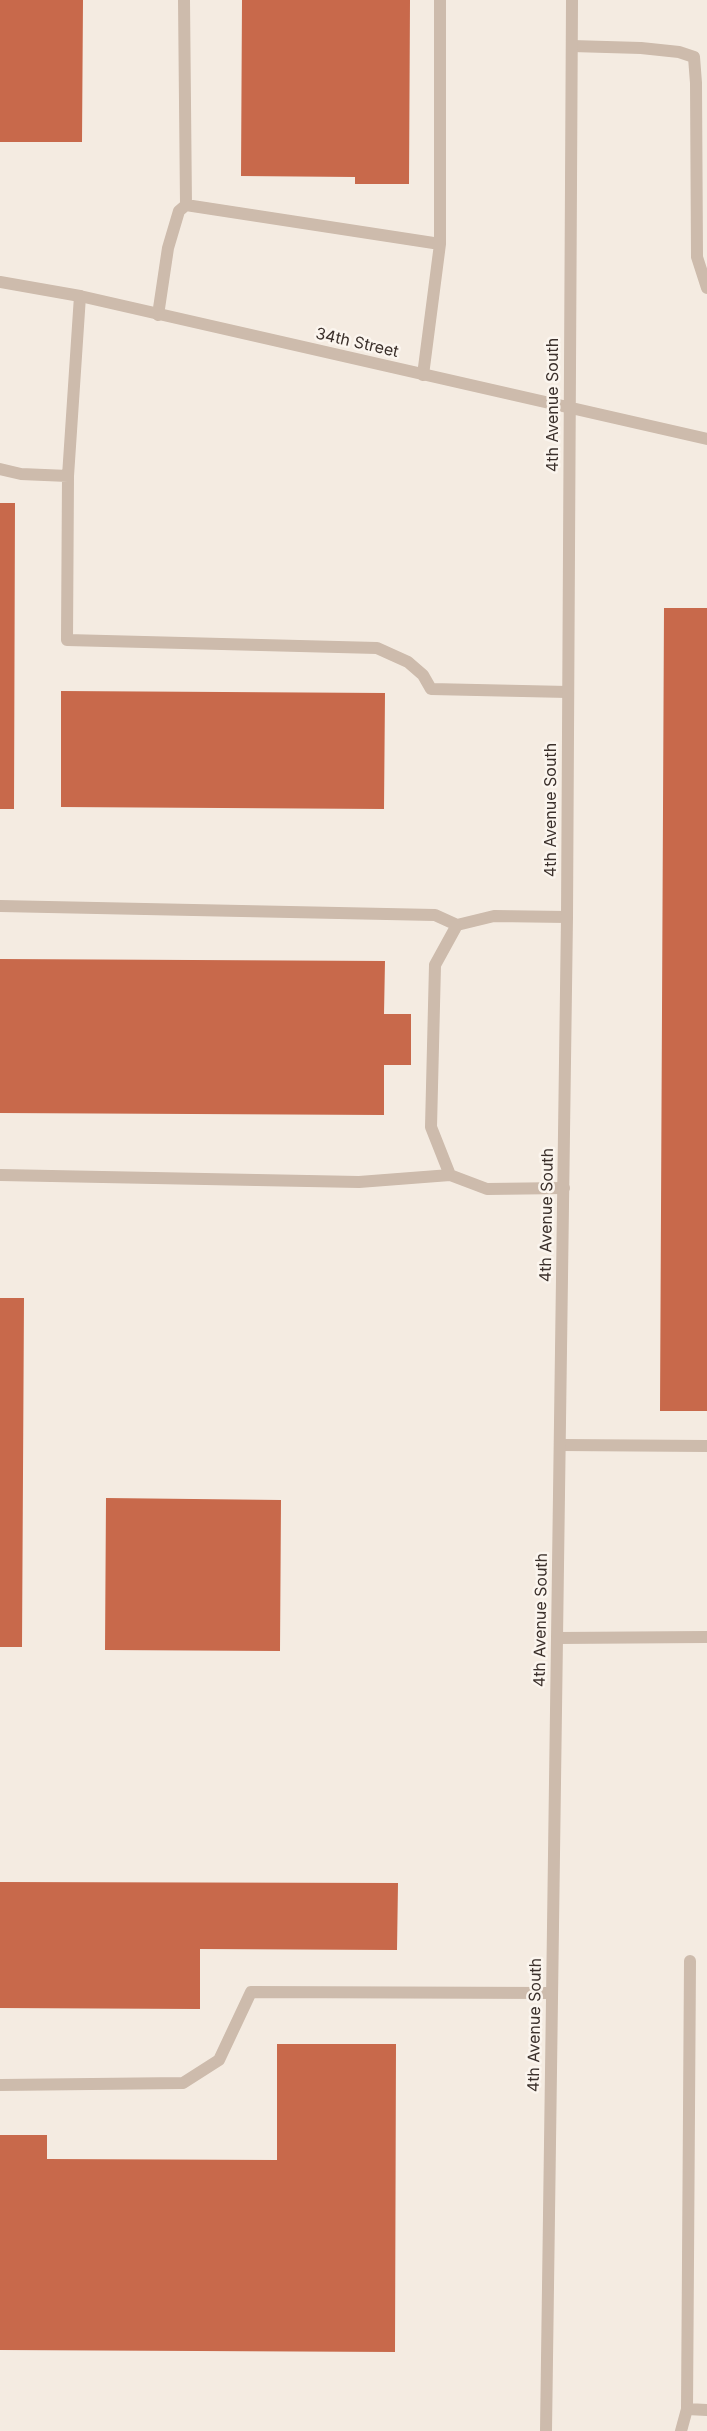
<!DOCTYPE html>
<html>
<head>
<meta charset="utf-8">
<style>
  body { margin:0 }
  canvas { display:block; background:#f4ebe1 }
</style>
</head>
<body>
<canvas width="707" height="2431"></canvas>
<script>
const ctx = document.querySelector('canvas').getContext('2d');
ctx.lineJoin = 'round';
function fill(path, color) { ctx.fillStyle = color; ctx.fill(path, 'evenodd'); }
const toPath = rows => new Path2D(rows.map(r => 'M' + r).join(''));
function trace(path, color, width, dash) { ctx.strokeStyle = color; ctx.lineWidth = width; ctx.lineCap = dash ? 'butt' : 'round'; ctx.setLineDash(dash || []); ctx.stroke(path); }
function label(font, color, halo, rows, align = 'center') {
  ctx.font = font + ' Inter,sans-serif'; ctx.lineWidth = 5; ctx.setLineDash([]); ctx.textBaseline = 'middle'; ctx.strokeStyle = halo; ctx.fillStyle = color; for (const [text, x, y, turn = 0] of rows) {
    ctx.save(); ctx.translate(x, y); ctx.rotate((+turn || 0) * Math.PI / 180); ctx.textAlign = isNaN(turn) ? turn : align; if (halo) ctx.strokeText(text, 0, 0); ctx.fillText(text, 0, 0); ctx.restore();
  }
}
const building = toPath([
  [0,0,83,0,82,142,0,142],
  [242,0,410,0,409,184,355,184,355,177,241,176],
  [0,503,15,503,14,809,0,809],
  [664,608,707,608,707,1411,660,1411],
  [61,691,385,693,384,809,61,807],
  [0,959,385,961,384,1014,411,1014,411,1065,384,1065,384,1115,0,1113],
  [0,1298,24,1298,22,1647,0,1647],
  [106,1498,281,1500,280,1651,105,1650],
  [0,1882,398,1883,397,1950,200,1949,200,2009,0,2008],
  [277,2044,396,2044,395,2352,0,2350,0,2135,47,2135,47,2159,277,2160]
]);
const lane = toPath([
  [184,0,186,205],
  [572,46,641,48,679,52,694,57,696,83,697,257,707,288],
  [80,296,68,476,67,640,377,648,408,662,423,675,431,689,568,692],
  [158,315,168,248,179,211,186,205,440,244],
  [423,375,440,244,440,0],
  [0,469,21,474,68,476],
  [0,906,435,915,457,925],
  [0,1175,359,1182,450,1175],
  [564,1188,487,1189,450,1175,431,1127,435,965,457,925,494,916,567,917],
  [560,1445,707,1446],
  [557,1638,707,1637],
  [0,2085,183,2083,219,2060,251,1992,552,1993],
  [687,2409,707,2410],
  [681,2431,687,2409,690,1961]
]);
const street = toPath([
  [0,282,80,296,707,439],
  [546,2431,567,917,572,0]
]);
const streetNames = [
  ["34th Street",357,343,13],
  ["4th Avenue South",553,405,-90],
  ["4th Avenue South",551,810,-90],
  ["4th Avenue South",547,1215,-89],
  ["4th Avenue South",541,1620,-89],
  ["4th Avenue South",535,2025,-89]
];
fill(building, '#c8694b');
trace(lane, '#cdbbac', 12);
trace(street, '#cdbbac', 12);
label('16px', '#3b302b', '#fbf5ee', streetNames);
</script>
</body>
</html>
